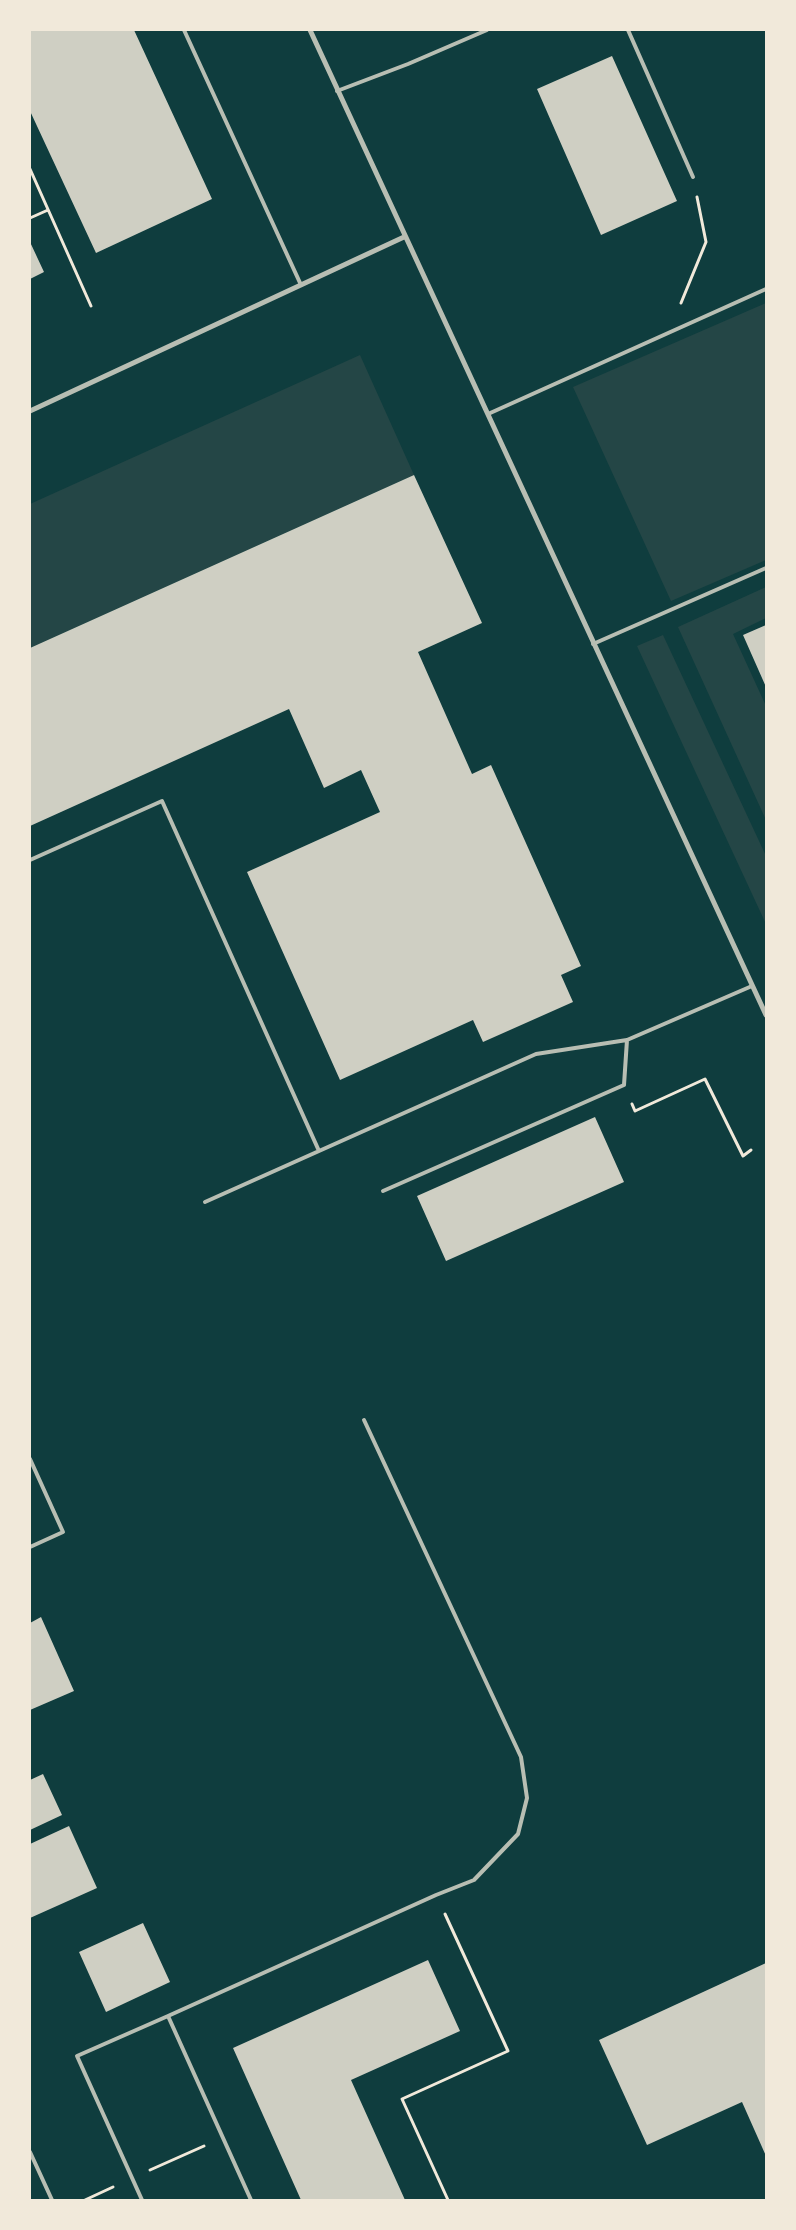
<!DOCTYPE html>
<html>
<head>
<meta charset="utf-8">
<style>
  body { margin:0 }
  #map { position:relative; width:796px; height:2230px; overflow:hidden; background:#0f3d3e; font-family:"Libre Baskerville",serif }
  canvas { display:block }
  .frame { position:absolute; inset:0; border:31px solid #f1e9da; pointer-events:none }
</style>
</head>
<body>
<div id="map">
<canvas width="796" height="2230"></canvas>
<div class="frame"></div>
</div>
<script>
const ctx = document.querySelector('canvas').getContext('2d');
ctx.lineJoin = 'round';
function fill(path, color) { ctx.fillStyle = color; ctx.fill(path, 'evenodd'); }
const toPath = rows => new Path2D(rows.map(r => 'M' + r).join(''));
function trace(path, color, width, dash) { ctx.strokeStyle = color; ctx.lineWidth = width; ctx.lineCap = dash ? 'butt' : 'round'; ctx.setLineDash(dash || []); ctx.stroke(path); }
const green = toPath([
  [766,303,766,560,671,601,573,387],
  [360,355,414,475,30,648,30,504],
  [766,587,766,618,733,634,766,706,766,820,678,627],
  [663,635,766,856,766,924,637,646]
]);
const building = toPath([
  [30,30,134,30,212,199,96,253,30,111],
  [612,56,677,201,601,235,537,89],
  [30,242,44,272,30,279],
  [414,475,482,623,418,652,472,774,491,765,581,966,561,975,573,1002,483,1042,473,1020,340,1080,247,872,380,812,361,770,324,788,289,709,30,826,30,648],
  [766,625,766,687,743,635],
  [595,1117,624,1182,446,1261,417,1196],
  [41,1617,74,1691,30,1710,30,1623],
  [43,1774,62,1815,30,1830,30,1780],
  [69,1826,97,1888,30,1918,30,1844],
  [143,1923,170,1982,106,2012,79,1952],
  [428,1960,460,2031,351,2080,405,2200,301,2200,233,2048],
  [766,1963,766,2156,742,2102,647,2145,599,2040]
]);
const path = toPath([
  [30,169,91,306],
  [30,218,48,210],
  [681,303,706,242,697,197],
  [632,1104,635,1111,705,1079,743,1156,751,1150],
  [445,1914,508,2051,402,2099,448,2200],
  [150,2170,204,2146],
  [85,2200,113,2187]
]);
const service = toPath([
  [184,30,301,285],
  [628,30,693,177],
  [337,91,408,64,487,30],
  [488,414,766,289],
  [593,644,766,568],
  [30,860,162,801,319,1151,536,1054,627,1040],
  [383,1191,624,1085,627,1040,752,986],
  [205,1202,319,1151],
  [30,1459,63,1532,30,1547],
  [30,2152,52,2200],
  [142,2200,77,2056,168,2016],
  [251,2200,168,2016,436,1895,474,1880,518,1834,527,1798,521,1757,364,1420]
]);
const minor = toPath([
  [310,30,766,1015],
  [30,411,404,237]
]);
fill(green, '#244646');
fill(building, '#cfcfc3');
trace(path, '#f1e9da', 3);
trace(service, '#b8beb3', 4);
trace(minor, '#b8beb3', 5);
</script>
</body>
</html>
